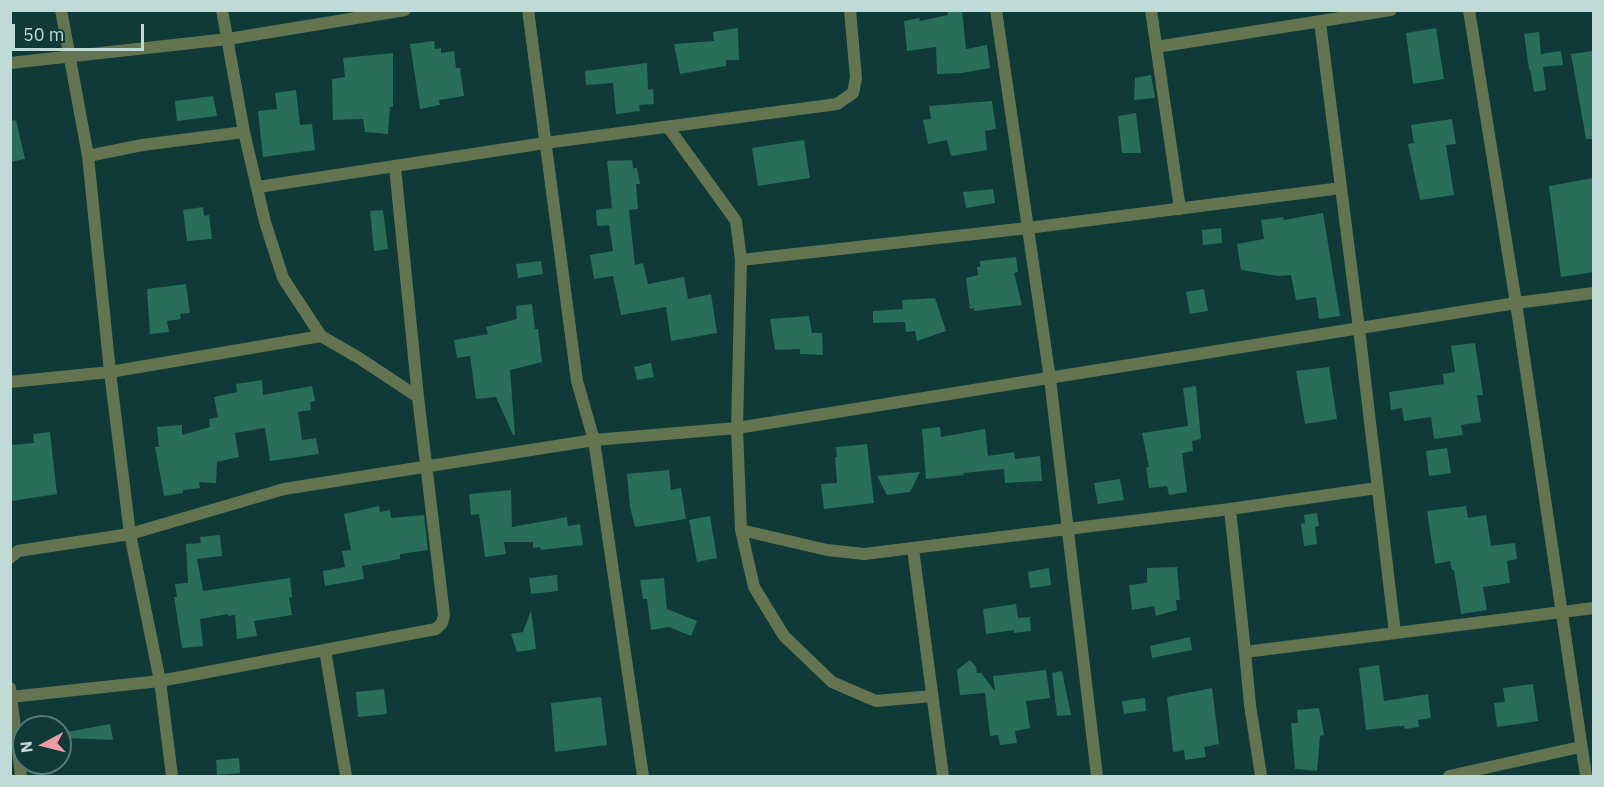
<!DOCTYPE html>
<html>
<head>
<meta charset="utf-8">
<style>
  body { margin:0 }
  #map { position:relative; width:1604px; height:787px; overflow:hidden; background:#0f3a38; font-family:"IBM Plex Sans",sans-serif }
  canvas { display:block }
  .frame { position:absolute; inset:0; border:12px solid #bfdad7; pointer-events:none }
  .north { position:absolute; left:12px; top:715px; width:60px; height:60px; box-sizing:border-box; background:#0f3a38; border:2px solid #557a78; border-radius:50%; rotate:263deg; font-size:16px; font-weight:700; line-height:24px; text-align:center; color:#bfdad7 }
  .north::after { content:''; display:block; margin:auto; width:21px; height:27px; background:#f39aa7; clip-path:polygon(50% 0,100% 100%,50% 72%,0 100%) }
  .scale { position:absolute; left:12px; top:24px; width:132px; height:27px; box-sizing:border-box; border:3px solid #bfdad7; border-top:0; padding-left:8px; font-size:18px; line-height:21px; white-space:nowrap; color:#bfdad7; -webkit-text-stroke:4px #0f3a38; paint-order:stroke }
</style>
</head>
<body>
<div id="map">
<canvas width="1604" height="787"></canvas>
<div class="frame"></div>
<div class="north">N</div>
<div class="scale">50 m</div>
</div>
<script>
const ctx = document.querySelector('canvas').getContext('2d');
ctx.lineJoin = 'round';
function fill(path, color) { ctx.fillStyle = color; ctx.fill(path, 'evenodd'); }
const toPath = rows => new Path2D(rows.map(r => 'M' + r).join(''));
function trace(path, color, width, dash) { ctx.strokeStyle = color; ctx.lineWidth = width; ctx.lineCap = dash ? 'butt' : 'round'; ctx.setLineDash(dash || []); ctx.stroke(path); }
const building = toPath([
  [947,10,962,10,966,49,987,45,990,68,962,73,937,74,936,47,907,51,904,21,919,18,920,21,948,15],
  [738,28,739,60,726,60,726,66,680,74,674,44,714,41,713,32],
  [1436,28,1444,79,1413,84,1406,33],
  [1539,32,1541,54,1561,51,1563,65,1543,67,1546,90,1534,92,1530,69,1529,69,1524,34],
  [434,41,435,49,441,48,441,53,454,51,456,68,460,68,464,96,439,100,440,105,420,109,410,44],
  [1593,51,1593,139,1586,139,1571,54],
  [393,53,393,107,390,107,388,134,365,132,363,119,333,120,332,79,345,77,343,58],
  [647,63,648,90,653,89,654,104,639,105,640,111,616,114,613,83,586,85,585,71],
  [1151,75,1155,98,1134,100,1135,78],
  [296,90,300,125,312,124,315,150,263,157,258,111,277,109,275,93],
  [213,96,217,116,177,121,175,101],
  [992,101,996,129,985,131,987,150,951,156,947,140,928,144,923,120,931,119,929,106],
  [1136,113,1141,153,1122,153,1118,116],
  [1452,119,1456,144,1446,145,1454,195,1420,200,1408,144,1414,143,1411,125],
  [16,120,25,159,10,162,10,121],
  [804,140,810,178,758,186,752,148],
  [632,160,633,168,637,168,640,184,636,184,638,209,629,210,635,265,643,263,648,284,684,277,688,299,711,294,717,333,671,341,666,307,621,315,613,276,594,279,590,255,613,251,609,225,597,226,596,210,612,208,607,161],
  [1593,178,1593,272,1561,277,1549,186],
  [993,189,995,203,966,208,963,192],
  [203,207,204,216,209,215,212,239,187,241,183,210],
  [383,210,388,249,374,251,370,211],
  [1323,213,1340,316,1319,319,1316,297,1296,300,1291,275,1278,276,1241,270,1237,244,1264,239,1261,220,1283,217,1284,220],
  [1221,228,1222,243,1203,245,1202,230],
  [1016,257,1018,272,1014,273,1022,305,974,311,974,308,970,309,966,278,978,275,977,267,980,267,980,261],
  [541,261,543,274,518,278,516,264],
  [186,284,190,313,180,314,181,319,167,321,169,332,150,334,147,289],
  [1204,289,1208,311,1190,314,1186,292],
  [935,298,946,331,917,341,915,331,906,332,905,322,873,323,873,311,903,309,902,300],
  [532,304,535,329,538,329,542,362,510,370,515,435,513,435,496,397,476,399,470,356,457,358,454,340,488,334,486,327,517,319,516,306],
  [809,316,812,333,822,333,823,355,800,354,800,349,775,350,770,319],
  [1475,343,1483,395,1477,395,1481,422,1461,425,1463,435,1434,439,1431,417,1404,421,1402,408,1391,410,1389,392,1444,384,1443,374,1455,372,1451,346],
  [651,363,654,377,637,380,634,367],
  [1329,367,1337,419,1305,424,1296,371],
  [262,380,263,395,312,386,315,401,310,402,311,410,298,412,302,440,316,438,319,454,270,461,265,428,235,433,239,457,217,462,216,483,199,482,200,488,183,490,183,493,164,496,155,447,159,447,157,427,182,425,182,435,210,427,209,419,218,417,214,397,237,392,236,384],
  [1196,386,1201,439,1192,441,1193,451,1182,453,1187,492,1169,495,1167,486,1149,488,1146,468,1149,467,1142,433,1188,426,1183,388],
  [940,427,941,437,985,429,988,456,1014,452,1015,459,1040,456,1042,481,1005,483,1004,469,963,473,964,475,926,479,922,429],
  [50,432,57,494,12,501,10,445,34,443,33,434],
  [867,444,874,503,824,509,821,484,837,483,835,457,837,457,836,447],
  [1447,448,1451,473,1429,476,1426,451],
  [669,470,671,490,681,488,686,519,635,527,630,507,627,474],
  [920,472,910,492,887,495,877,476],
  [1120,479,1124,500,1098,504,1094,483],
  [511,490,512,527,567,517,568,526,580,524,583,545,541,550,540,547,533,548,533,542,504,542,506,554,485,557,479,514,471,515,469,494],
  [379,506,380,512,390,510,391,518,424,515,428,550,400,554,400,559,362,566,364,579,325,586,323,571,345,567,342,551,351,550,344,514],
  [1466,506,1468,518,1486,515,1491,546,1515,543,1517,559,1507,561,1510,583,1483,587,1487,610,1461,614,1454,570,1452,570,1450,561,1435,564,1427,511],
  [1317,513,1319,526,1315,527,1317,544,1304,546,1301,524,1305,523,1304,515],
  [710,516,717,558,697,562,689,520],
  [220,535,222,556,197,559,203,591,290,578,292,597,289,598,292,615,254,621,257,636,237,639,235,615,228,616,228,614,200,619,203,646,182,648,174,597,177,597,175,584,188,583,186,544,201,543,200,537],
  [1177,567,1180,600,1176,600,1177,610,1156,616,1154,606,1132,610,1129,585,1147,583,1147,568],
  [1049,568,1051,585,1030,588,1028,572],
  [557,575,558,591,531,594,529,578],
  [664,578,667,609,697,621,691,636,669,627,651,630,647,599,643,599,640,580],
  [1016,604,1018,618,1030,617,1031,631,1014,633,1014,630,986,634,983,609],
  [531,610,536,649,517,652,511,634,523,632],
  [1190,637,1192,650,1152,658,1150,646],
  [970,660,976,667,977,673,981,673,995,691,993,676,1046,670,1050,698,1026,701,1030,728,1015,731,1017,743,1000,745,998,735,990,736,985,693,960,695,957,670],
  [1379,665,1384,701,1428,694,1431,718,1418,720,1419,727,1405,729,1404,726,1397,726,1366,730,1359,668],
  [1062,671,1071,715,1057,716,1052,673],
  [1533,684,1538,721,1497,727,1494,703,1505,702,1503,688],
  [1212,688,1219,744,1204,747,1206,757,1185,760,1184,750,1173,752,1167,697],
  [384,689,387,714,358,717,356,692],
  [601,697,607,745,555,752,551,703],
  [1145,698,1146,711,1124,714,1122,701],
  [1319,708,1324,735,1320,736,1317,771,1295,769,1291,723,1298,723,1297,710],
  [110,724,113,740,68,738,67,732],
  [239,758,240,773,217,775,216,760]
]);
const minor = toPath([
  [61,10,88,156,110,372,130,534,160,681,172,776],
  [222,10,244,132,265,222,283,278,321,336,359,358,418,397],
  [528,10,577,381,594,440,643,776],
  [996,10,1050,379,1097,776],
  [1151,10,1180,209],
  [1469,10,1516,303,1586,776],
  [1320,22,1359,329,1395,633],
  [1156,47,1391,10],
  [10,63,228,39,405,10],
  [668,127,736,221,741,260,737,428,741,530,754,587,784,636,832,682,876,701,932,696],
  [88,156,142,145,244,132],
  [258,187,545,143,837,104,853,93,856,78,850,10],
  [741,260,1028,228,1341,188],
  [10,382,110,372,321,336],
  [1230,509,1377,488],
  [741,530,827,550,864,554,1230,509,1245,652],
  [913,549,943,776],
  [10,558,18,551,130,534,284,489,594,440,737,428,1516,303,1594,293],
  [325,650,346,776],
  [10,688,21,776],
  [10,697,160,681,436,629,442,623,444,615,418,397,395,167],
  [1261,776,1250,705,1245,652,1594,608],
  [1449,776,1580,747]
]);
fill(building, '#296e59');
trace(minor, '#627450', 12);
</script>
</body>
</html>
